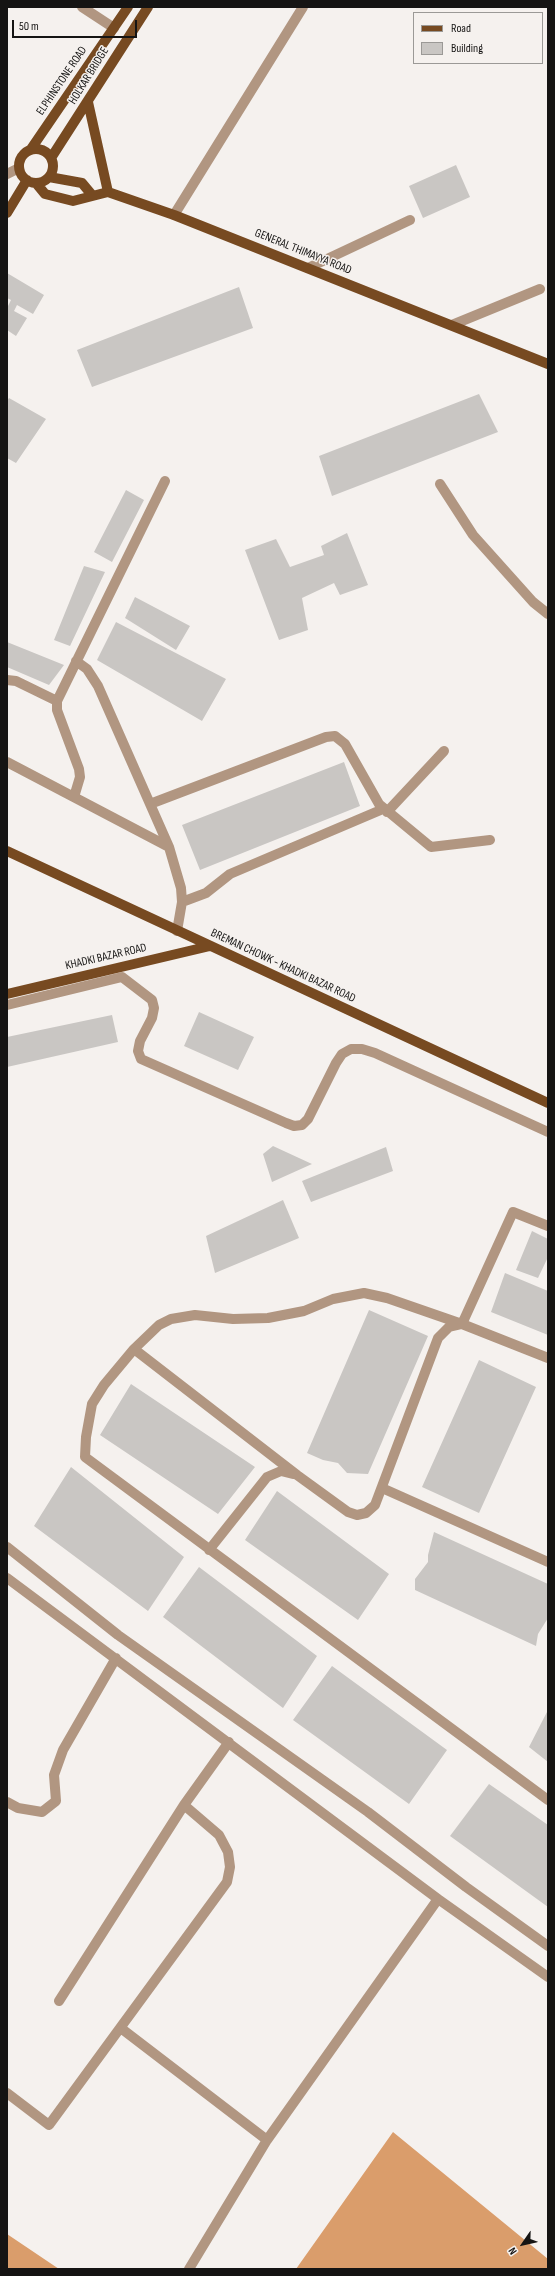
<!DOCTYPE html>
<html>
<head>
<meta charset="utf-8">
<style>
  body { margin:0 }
  #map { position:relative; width:555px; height:2276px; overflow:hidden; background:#f5f1ee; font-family:"Sofia Sans Condensed",sans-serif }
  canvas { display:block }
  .frame { position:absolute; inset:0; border:8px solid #151413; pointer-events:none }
  .legend { position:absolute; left:413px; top:12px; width:130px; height:52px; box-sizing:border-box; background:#f5f1ee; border:1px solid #9b9996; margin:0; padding:5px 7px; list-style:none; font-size:12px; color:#151413 }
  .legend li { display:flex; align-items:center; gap:8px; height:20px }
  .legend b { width:20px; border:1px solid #9b9996 }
  .north { position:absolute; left:503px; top:2224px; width:40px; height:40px; -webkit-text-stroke:3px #f5f1ee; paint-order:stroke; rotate:236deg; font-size:11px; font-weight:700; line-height:16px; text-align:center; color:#151413 }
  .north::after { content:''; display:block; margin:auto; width:14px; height:18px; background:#151413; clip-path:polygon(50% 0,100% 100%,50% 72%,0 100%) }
  .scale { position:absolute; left:12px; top:20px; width:125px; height:18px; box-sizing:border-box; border:2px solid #151413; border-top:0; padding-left:5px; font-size:12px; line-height:14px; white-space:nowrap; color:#151413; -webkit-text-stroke:3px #f5f1ee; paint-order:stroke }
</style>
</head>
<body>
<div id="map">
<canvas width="555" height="2276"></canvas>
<div class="frame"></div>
<ul class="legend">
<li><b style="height:5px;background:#774a21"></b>Road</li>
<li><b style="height:11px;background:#c9c6c3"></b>Building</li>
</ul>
<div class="north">N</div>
<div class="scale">50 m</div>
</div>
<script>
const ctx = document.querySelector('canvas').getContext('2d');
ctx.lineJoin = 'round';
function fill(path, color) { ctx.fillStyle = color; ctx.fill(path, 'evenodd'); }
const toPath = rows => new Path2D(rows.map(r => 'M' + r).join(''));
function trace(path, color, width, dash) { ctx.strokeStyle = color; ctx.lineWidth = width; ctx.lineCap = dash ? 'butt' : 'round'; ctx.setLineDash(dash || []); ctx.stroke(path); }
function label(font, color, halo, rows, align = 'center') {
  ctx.font = font + ' "Sofia Sans Condensed",sans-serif'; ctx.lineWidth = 3; ctx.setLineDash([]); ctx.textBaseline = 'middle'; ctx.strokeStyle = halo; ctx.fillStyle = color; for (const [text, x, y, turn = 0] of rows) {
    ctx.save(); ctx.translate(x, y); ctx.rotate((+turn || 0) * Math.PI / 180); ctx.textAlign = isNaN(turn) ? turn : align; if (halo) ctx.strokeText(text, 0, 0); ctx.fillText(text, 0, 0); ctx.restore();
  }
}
const forest = toPath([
  [393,2132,548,2259,548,2269,296,2269],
  [7,2234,59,2269,7,2269]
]);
const building = toPath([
  [456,165,470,197,423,218,409,186],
  [7,273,44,295,33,314,17,305,14,311,27,318,16,336,7,330,7,308,11,300,7,298],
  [239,287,253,328,92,387,77,350],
  [479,394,498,432,332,496,319,456],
  [9,398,46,419,16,463,7,458,7,401],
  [126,490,144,500,112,562,94,552],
  [347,533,368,585,340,595,334,583,302,598,308,630,279,640,245,550,276,539,290,567,324,555,321,546],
  [84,566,105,572,70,646,54,640],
  [135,597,190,626,176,650,125,618],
  [116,622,226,679,202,721,97,660],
  [7,642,64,665,49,685,7,667],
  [344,762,360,806,200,870,182,825],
  [199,1012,254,1037,238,1070,184,1046],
  [112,1015,118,1042,7,1067,7,1037],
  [273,1146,312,1164,272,1182,263,1154],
  [386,1147,393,1171,311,1202,302,1181],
  [283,1200,299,1238,215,1273,206,1236],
  [532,1231,548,1239,548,1257,538,1278,516,1270],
  [505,1273,548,1291,548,1335,491,1312],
  [369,1310,428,1336,368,1474,347,1473,338,1463,323,1460,307,1453],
  [479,1360,536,1387,479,1513,422,1487],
  [131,1384,255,1467,218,1514,100,1435],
  [71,1467,184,1557,148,1611,34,1526],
  [277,1491,389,1574,358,1620,245,1540],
  [434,1532,548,1584,548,1618,538,1634,536,1646,415,1590,415,1579,428,1562,428,1555],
  [199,1567,317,1656,283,1708,163,1617],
  [332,1666,447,1750,409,1804,293,1720],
  [548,1710,548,1762,529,1747],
  [489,1784,548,1825,548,1907,450,1836]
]);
const minor = toPath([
  [82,7,114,28],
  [7,174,19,168],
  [174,215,303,7],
  [308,268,410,220],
  [452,325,540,289],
  [440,484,473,535,533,602,548,614],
  [76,661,87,669,98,686,169,847,181,888,182,902,177,931],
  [7,680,16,681,57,701],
  [7,762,169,847],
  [74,797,80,777,79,769,57,710,57,701,165,481],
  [150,804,326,737,335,736,345,744,379,804,431,847,490,840],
  [387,812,444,751],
  [182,902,206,893,230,874,383,809],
  [7,1005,122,977,152,1000,154,1008,152,1018,140,1041,138,1051,141,1059,286,1123,294,1126,302,1125,308,1119,336,1063,342,1054,351,1049,362,1049,375,1053,548,1132],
  [548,1226,513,1212,462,1324,387,1298,364,1293,333,1299,304,1311,268,1318,233,1319,195,1315,171,1319,159,1325,134,1349,104,1385,92,1404,86,1437,85,1457,548,1800],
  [134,1349,297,1475,348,1512,357,1515,366,1513,375,1505,438,1338,449,1327,462,1324,548,1358],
  [382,1488,548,1562],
  [7,1547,118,1635,368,1812,466,1887,548,1946],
  [209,1550,267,1477,281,1471,293,1474],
  [7,1578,438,1899,548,1977],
  [7,1802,18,1808,42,1812,56,1801,54,1775,63,1750,116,1658],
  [59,2001,184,1805,229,1742],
  [122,2029,267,2140],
  [7,2093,49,2125,227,1882,230,1867,228,1852,219,1835,184,1805],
  [189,2269,267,2140,438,1899]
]);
const major = toPath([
  [88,102,108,192],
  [31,149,128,7],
  '19 166a17 17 0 1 1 34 0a17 17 0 1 1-34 0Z',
  [51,158,148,7],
  [49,177,82,183,92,195],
  [36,183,45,194,73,201,108,192,174,215,548,364],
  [7,213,27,180],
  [7,851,548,1103],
  [7,994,210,946]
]);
const streetNames = [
  ["HOLKAR BRIDGE",89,76,-58],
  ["ELPHINSTONE ROAD",62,81,-56],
  ["GENERAL THIMAYYA ROAD",303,252,22],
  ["KHADKI BAZAR ROAD",106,957,-13],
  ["BREMAN CHOWK - KHADKI BAZAR ROAD",283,966,25]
];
fill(forest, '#da9d6b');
fill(building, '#c9c6c3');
trace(minor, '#b19681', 10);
trace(major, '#774a21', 10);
label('12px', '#151413', '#f5f1ee', streetNames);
</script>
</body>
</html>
